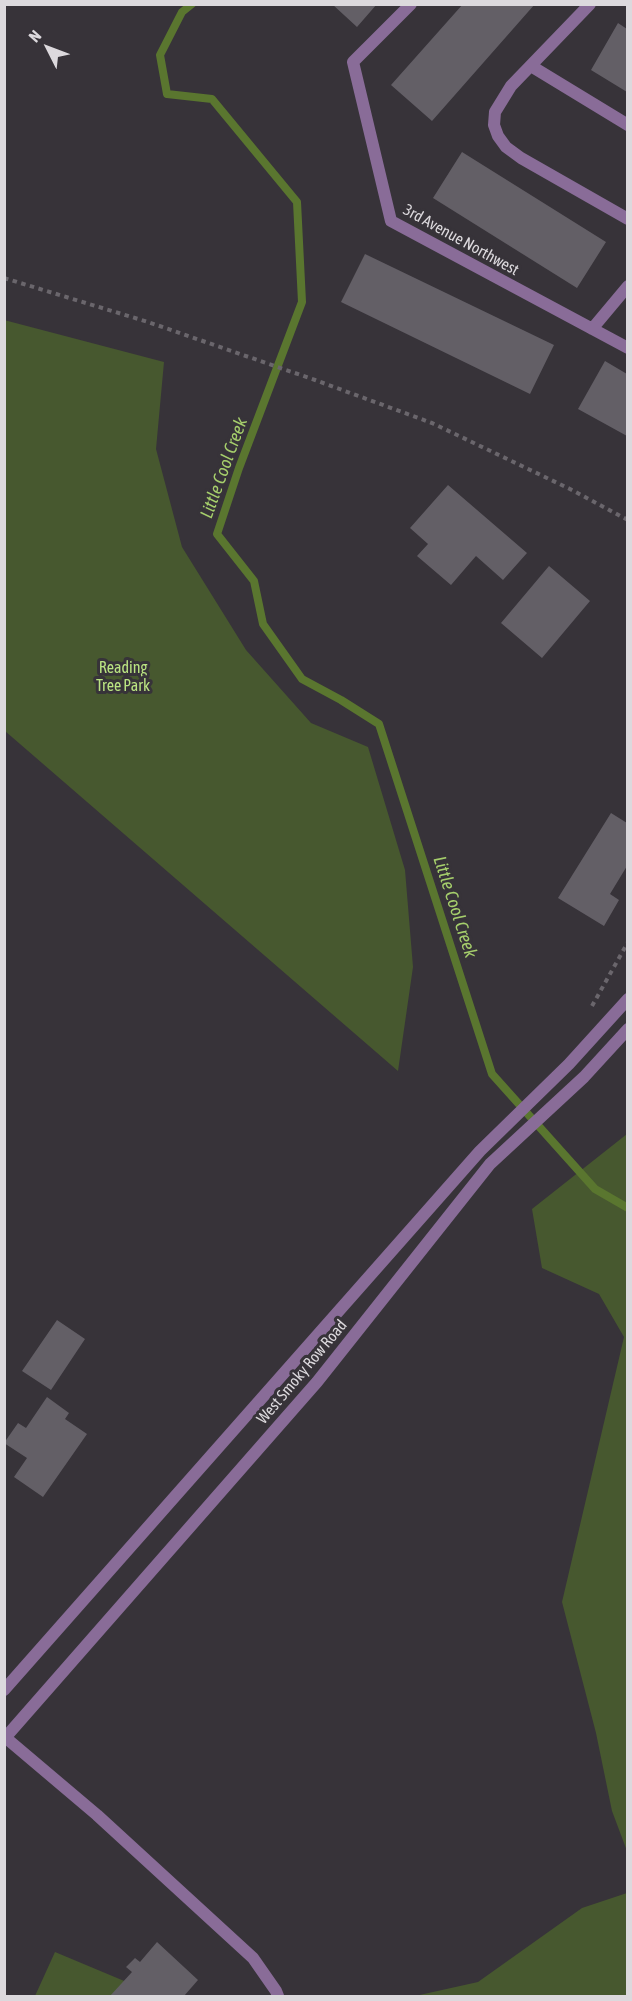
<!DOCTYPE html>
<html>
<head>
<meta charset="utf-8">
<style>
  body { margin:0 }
  #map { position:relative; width:632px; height:2001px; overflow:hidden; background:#373339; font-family:"Asap Condensed",sans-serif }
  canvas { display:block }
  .frame { position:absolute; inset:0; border:6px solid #dcd9dd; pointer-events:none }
  .north { position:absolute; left:18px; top:18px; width:60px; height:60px; -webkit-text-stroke:4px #373339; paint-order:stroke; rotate:312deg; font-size:16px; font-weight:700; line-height:24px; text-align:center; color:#dcd9dd }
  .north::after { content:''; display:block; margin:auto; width:21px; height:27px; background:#dcd9dd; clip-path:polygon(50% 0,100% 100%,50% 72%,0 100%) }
</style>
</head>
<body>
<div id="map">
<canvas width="632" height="2001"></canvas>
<div class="frame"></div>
<div class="north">N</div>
</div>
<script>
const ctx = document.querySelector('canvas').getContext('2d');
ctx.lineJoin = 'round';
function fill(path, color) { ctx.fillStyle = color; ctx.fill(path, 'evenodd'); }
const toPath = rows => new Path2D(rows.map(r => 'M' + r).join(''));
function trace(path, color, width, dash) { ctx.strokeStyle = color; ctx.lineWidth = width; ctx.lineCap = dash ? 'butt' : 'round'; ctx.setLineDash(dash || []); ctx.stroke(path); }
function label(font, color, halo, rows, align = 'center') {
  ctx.font = font + ' "Asap Condensed",sans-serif'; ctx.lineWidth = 6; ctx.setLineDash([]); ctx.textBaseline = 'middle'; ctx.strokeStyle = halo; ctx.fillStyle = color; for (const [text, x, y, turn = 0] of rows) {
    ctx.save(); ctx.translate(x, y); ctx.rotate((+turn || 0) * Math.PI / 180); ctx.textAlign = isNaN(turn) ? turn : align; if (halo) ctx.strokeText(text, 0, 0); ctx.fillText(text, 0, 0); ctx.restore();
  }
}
const green = toPath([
  [4,320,164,362,156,449,182,547,246,650,311,723,368,747,405,870,413,967,398,1071,5,731],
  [627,1134,627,1851,612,1811,596,1733,562,1602,624,1337,599,1294,542,1268,532,1209],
  [627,1893,627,1996,415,1996,478,1982,582,1908],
  [55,1952,160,1996,35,1996]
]);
const stream = toPath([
  [192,4,182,12,160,55,167,94,212,99,297,202,302,302,239,468,217,534,254,581,263,624,302,679,341,700,379,724,492,1074,595,1189,628,1208]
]);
const building = toPath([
  [332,4,377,4,357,27],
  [463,4,535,4,432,121,391,85],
  [618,23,627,29,627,92,591,70],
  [462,152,606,242,577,288,433,198],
  [365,254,554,345,530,394,341,302],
  [605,361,627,374,627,436,578,409],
  [448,485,527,553,503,580,476,556,451,585,417,556,428,544,410,528],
  [549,566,590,601,542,658,501,623],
  [611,813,627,823,627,866,610,894,619,900,604,926,558,898],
  [57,1320,85,1339,51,1390,22,1371],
  [47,1397,69,1413,65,1419,87,1434,43,1497,14,1477,27,1458,4,1443,18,1423,26,1428],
  [157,1942,198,1980,184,1996,110,1996,132,1972,126,1967,135,1958,140,1962]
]);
const path = toPath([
  [4,278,148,322,315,380,432,423,570,489,628,520],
  [592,1006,628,942]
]);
const service = toPath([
  [6,1738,97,1815,253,1958,276,1991,278,1996]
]);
const minor = toPath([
  [411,4,353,62,391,221,628,348],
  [590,4,511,86,495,112,494,125,498,136,506,147,521,158,628,219],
  [531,66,628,125],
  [592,329,628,286]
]);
const tertiary = toPath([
  [4,1690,480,1151,569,1064,628,999],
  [4,1739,317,1382,490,1164,584,1077,628,1029]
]);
const streetNames = [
  ["3rd Avenue Northwest",461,240,29],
  ["West Smoky Row Road",302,1372,-50]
];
const parkNames = [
  ["Reading",123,668],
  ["Tree Park",123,686]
];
const waterNames = [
  ["Little Cool Creek",224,468,-70],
  ["Little Cool Creek",455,907,72]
];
fill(green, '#47582f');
trace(stream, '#5a762f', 8);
fill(building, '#635f66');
trace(path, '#6a666c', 4, [4.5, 4.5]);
trace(service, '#896c98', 12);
trace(minor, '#896c98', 12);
trace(tertiary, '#896c98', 12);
label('16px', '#dcd9dd', '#373339', streetNames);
label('16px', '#bae482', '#373339', parkNames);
label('italic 18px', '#a6cf6c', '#373339', waterNames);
</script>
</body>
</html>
